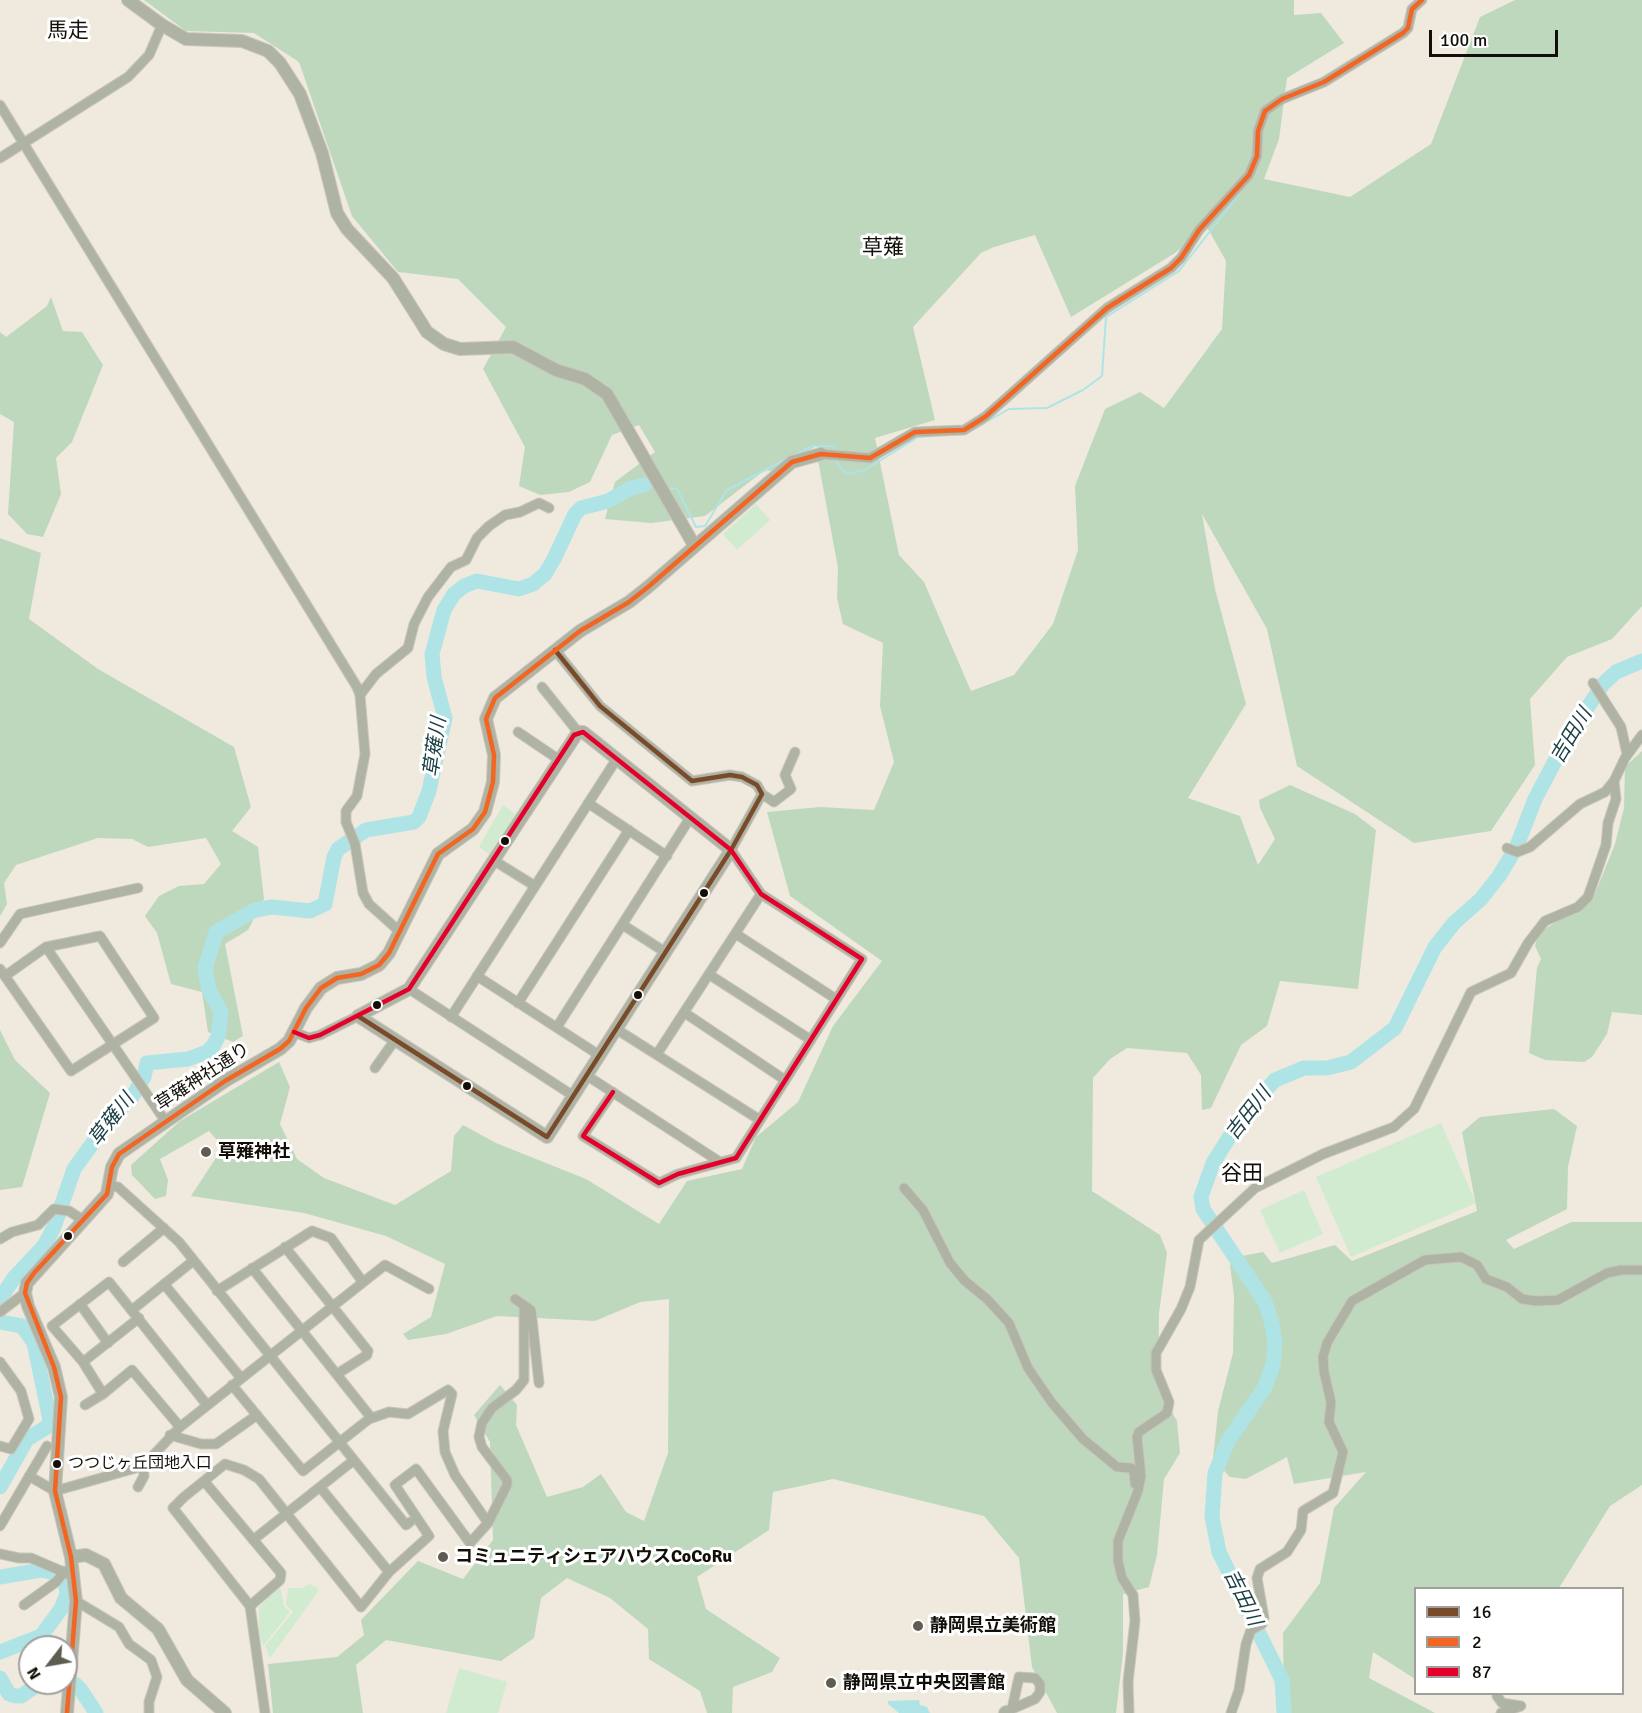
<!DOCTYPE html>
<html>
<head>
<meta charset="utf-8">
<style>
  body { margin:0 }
  #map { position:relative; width:1642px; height:1713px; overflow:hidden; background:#efeadd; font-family:Signika,sans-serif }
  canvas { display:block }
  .legend { position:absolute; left:1414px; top:1587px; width:210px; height:108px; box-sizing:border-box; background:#fff; border:2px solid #a09f9c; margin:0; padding:8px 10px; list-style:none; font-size:18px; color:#110f07 }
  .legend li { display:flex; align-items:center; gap:12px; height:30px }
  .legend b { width:30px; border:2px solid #a09f9c }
  .north { position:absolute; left:18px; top:1635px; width:60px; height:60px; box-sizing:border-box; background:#fff; border:2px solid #a09f9c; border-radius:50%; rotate:239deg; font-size:16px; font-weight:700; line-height:24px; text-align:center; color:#110f07 }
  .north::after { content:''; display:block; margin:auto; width:21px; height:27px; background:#5f5c52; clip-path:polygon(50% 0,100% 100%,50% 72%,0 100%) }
  .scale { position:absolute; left:1429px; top:30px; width:129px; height:27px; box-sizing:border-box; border:3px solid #110f07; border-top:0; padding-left:8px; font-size:18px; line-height:21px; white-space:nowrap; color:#110f07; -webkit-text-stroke:4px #fff; paint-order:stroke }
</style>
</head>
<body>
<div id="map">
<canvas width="1642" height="1713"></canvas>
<ul class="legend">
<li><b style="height:8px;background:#7a4b2a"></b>16</li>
<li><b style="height:8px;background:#f26522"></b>2</li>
<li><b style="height:8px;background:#e4002b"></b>87</li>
</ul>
<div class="north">N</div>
<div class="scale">100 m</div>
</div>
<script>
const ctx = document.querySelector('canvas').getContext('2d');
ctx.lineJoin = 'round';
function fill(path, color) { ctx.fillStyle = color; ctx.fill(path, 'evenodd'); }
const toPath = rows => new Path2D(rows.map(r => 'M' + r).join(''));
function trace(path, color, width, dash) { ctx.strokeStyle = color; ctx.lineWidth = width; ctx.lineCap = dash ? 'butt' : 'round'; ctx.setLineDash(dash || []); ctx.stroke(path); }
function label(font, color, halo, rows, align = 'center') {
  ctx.font = font + ' Signika,"Noto Sans JP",sans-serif'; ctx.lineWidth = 6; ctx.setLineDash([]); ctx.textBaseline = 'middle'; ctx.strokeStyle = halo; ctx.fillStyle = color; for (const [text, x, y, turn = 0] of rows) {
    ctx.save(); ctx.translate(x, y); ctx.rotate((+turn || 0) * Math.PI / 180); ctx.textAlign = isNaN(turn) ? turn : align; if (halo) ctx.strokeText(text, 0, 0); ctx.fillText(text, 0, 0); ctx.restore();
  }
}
const green = toPath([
  [756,504,770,520,737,550,723,534],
  [503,805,516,814,489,854,479,847],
  [1441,1123,1476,1203,1351,1257,1316,1177],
  [1304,1190,1323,1234,1280,1253,1260,1210],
  [310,1584,319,1590,270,1658,265,1646,293,1612,286,1605,288,1588,302,1588],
  [280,1585,284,1606,290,1612,263,1646,259,1632,259,1607],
  [459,1668,507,1682,498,1713,446,1713]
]);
const forest = toPath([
  [144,0,1294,0,1294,15,1321,13,1344,43,1287,78,1279,139,1264,179,1350,197,1431,144,1480,17,1515,0,1642,0,1642,606,1612,639,1567,657,1530,699,1535,765,1491,831,1414,843,1297,766,1267,629,1202,514,1215,589,1246,704,1188,798,1240,816,1258,865,1275,839,1260,808,1259,800,1290,785,1355,814,1376,830,1358,989,1280,981,1267,1026,1241,1045,1211,1108,1202,1110,1201,1075,1187,1053,1127,1048,1110,1059,1093,1078,1092,1191,1160,1235,1167,1253,1159,1313,1158,1388,1177,1421,1180,1453,1164,1479,1157,1555,1149,1587,1123,1594,1123,1653,1116,1713,1057,1713,1032,1667,1019,1558,984,1516,833,1479,773,1492,769,1530,697,1577,706,1609,780,1658,772,1672,733,1687,732,1713,707,1713,700,1691,649,1659,648,1629,610,1598,567,1578,541,1598,534,1638,501,1661,386,1640,356,1665,363,1713,273,1713,268,1664,337,1657,364,1635,361,1620,418,1561,463,1579,493,1540,490,1442,474,1415,500,1385,517,1405,516,1425,547,1497,583,1487,601,1474,626,1512,644,1521,668,1453,669,1299,640,1302,595,1321,497,1316,446,1334,408,1340,403,1334,431,1317,445,1264,386,1236,304,1213,191,1196,223,1147,209,1131,160,1159,168,1180,166,1196,155,1199,132,1175,131,1165,180,1121,279,1062,290,1087,280,1124,297,1159,324,1178,395,1205,451,1171,454,1136,463,1125,496,1143,586,1179,659,1224,687,1181,742,1169,756,1137,798,1102,833,1026,882,961,790,896,767,812,820,807,874,810,894,762,880,706,883,643,843,624,837,598,838,568,818,460,818,445,772,471,765,470,705,516,651,523,605,519,615,482,655,452,639,425,612,435,590,482,569,492,540,495,519,486,525,447,483,369,506,327,458,279,398,272,352,216,299,62,254,33,186,31],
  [1207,227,1226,261,1222,329,1164,408,1140,392,1105,409,1075,486,1078,550,1053,624,1014,675,971,691,924,582,899,555,875,438,935,420,913,327,981,253,994,247,1035,235,1071,317,1175,253],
  [51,297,63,331,82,332,103,365,72,442,56,458,61,494,43,537,27,534,8,514,14,422,0,414,0,332,6,337,47,306],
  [0,538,41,553,29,619,98,669,234,747,251,807,232,831,258,847,264,899,248,930,225,944,243,1036,233,1042,208,1032,202,992,171,984,157,933,145,916,159,896,179,886,204,884,221,864,206,838,148,847,132,839,98,838,16,865,4,883,7,904,0,916],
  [1642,751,1642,1015,1612,1012,1607,1034,1592,1057,1584,1062,1545,1060,1529,1053,1537,968,1541,959,1535,946,1539,933,1560,919,1578,913,1594,896,1615,844,1624,808,1625,767],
  [0,1030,15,1060,50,1093,22,1187,0,1190],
  [1554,1109,1577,1126,1568,1167,1567,1209,1506,1240,1514,1249,1571,1222,1642,1222,1642,1485,1610,1506,1559,1588,1416,1588,1415,1679,1373,1652,1369,1678,1435,1713,1284,1713,1283,1633,1320,1583,1334,1508,1366,1472,1294,1484,1287,1457,1246,1479,1230,1477,1213,1459,1218,1411,1233,1353,1234,1296,1230,1265,1242,1256,1263,1252,1272,1263,1335,1245,1352,1261,1477,1211,1462,1132,1480,1117]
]);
const water = toPath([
  [919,1700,920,1705,927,1707,930,1713,899,1713,888,1704,888,1701]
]);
const stream = toPath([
  [979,426,1009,409,1047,408,1083,390,1102,376,1106,317,1179,271,1240,193],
  [793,456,812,446,834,446,835,451],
  [836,457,838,465,847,474,865,470,918,437,936,436],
  [644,485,654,486],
  [666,488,677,489,696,527,705,526,727,490,788,458]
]);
const river = toPath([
  [0,1299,14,1278,44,1246,54,1227,74,1169,108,1122,132,1097,144,1077,147,1063,188,1059,207,1052,213,1046,218,1037,221,1012,209,990,205,969,216,932,255,910,272,907,310,911,325,904,334,857,338,849,366,830,414,822,419,817,429,791,445,718,434,677,432,654,444,610,454,594,464,586,477,581,519,589,533,584,545,574,554,559,575,514,581,508,608,501,631,488,644,485],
  [0,1322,22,1326,34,1343,50,1420,47,1427,27,1439,0,1487],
  [0,1577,41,1570,51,1572,65,1580,67,1594,61,1609,41,1636,0,1652],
  [0,1678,9,1694,15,1696,21,1696,40,1683],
  [66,1682,75,1684,81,1690,96,1713],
  [1284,1713,1282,1680,1219,1552,1212,1517,1215,1473,1228,1441,1265,1387,1273,1365,1275,1344,1272,1324,1265,1302,1203,1209,1201,1197,1213,1163,1244,1114,1275,1080,1304,1068,1327,1068,1351,1062,1395,1028,1435,947,1454,923,1481,899,1499,876,1516,848,1535,799,1565,742,1603,684,1616,672,1642,661]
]);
const minor = toPath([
  [0,105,357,687,360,695,365,754,357,796,346,811,346,822,355,844,363,893,369,904,399,931],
  [0,158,128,77,149,55,162,25],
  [821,454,870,458,915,432,964,430,985,417,1107,308,1171,268,1181,258,1199,230,1249,175,1257,156,1258,131,1265,111,1282,99,1324,82,1403,33,1408,28,1412,9,1422,0],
  [555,650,600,706,692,781,730,775,742,777,757,785,762,794,731,850,761,894,862,959,736,1158,678,1174,659,1183,583,1136,613,1092],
  [1593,683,1621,727,1627,754],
  [542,687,578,732],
  [360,695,376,674,408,648,414,624,428,597,451,567,466,560,477,538,489,526,505,515,520,512,539,503,549,508],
  [518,732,558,759],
  [762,794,774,802,791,789,785,775,795,752],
  [588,803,667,856],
  [1507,848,1517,852,1530,847,1580,804,1605,792,1614,781],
  [493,860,535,886],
  [623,925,665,952],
  [736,934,836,999],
  [0,943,20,914,138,888],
  [46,947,166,1122],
  [0,969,71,1071,154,1018,100,936,46,947,5,976],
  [710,975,811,1040],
  [477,976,599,1055],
  [409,989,572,1095],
  [518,1003,629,830],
  [685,1013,785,1080],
  [451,1017,616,760],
  [557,1027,690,818],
  [616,1029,760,1120],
  [294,1032,309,1038,320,1035,358,1016],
  [657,1054,761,894],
  [375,1068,395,1040],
  [586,1075,720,1162],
  [110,1186,118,1187,179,1242,406,1525,410,1522],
  [904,1188,923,1210,950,1263,965,1281,987,1299,1009,1323,1028,1368,1052,1403,1083,1439,1117,1467,1131,1468,1134,1472,1135,1484],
  [0,1239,12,1232,38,1225,54,1209,69,1211,83,1220],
  [285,1247,368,1351,367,1355,337,1374],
  [123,1262,164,1228],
  [164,1284,241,1378],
  [217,1291,312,1231,331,1238,362,1281],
  [515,1299,531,1310,539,1383],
  [80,1304,108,1343],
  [132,1310,193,1261],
  [0,1312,25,1293],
  [0,1362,21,1391,29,1419,11,1449,0,1446],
  [83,1362,139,1318],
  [232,1385,303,1471,369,1419,369,1415,252,1268],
  [85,1405,103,1394],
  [180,1427,132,1370,103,1394,83,1362,52,1326,109,1282,207,1405],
  [170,1435,201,1444,216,1444,257,1415],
  [29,1476,55,1491,143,1466,180,1427,385,1265,429,1289],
  [204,1481,281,1573,280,1580,250,1606,173,1508,184,1497,225,1464,244,1470,259,1479,361,1607,389,1572,429,1536,395,1485,416,1469,470,1543,488,1523,455,1475,445,1452,443,1431,452,1394,448,1390,408,1414,389,1412,369,1419],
  [138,1487,144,1476,143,1466],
  [320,1487,389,1572],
  [488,1523,507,1485,507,1480,482,1447,479,1437,482,1423,492,1408,516,1390,524,1380,524,1307],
  [0,1526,47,1446],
  [253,1540,354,1460],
  [0,1554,19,1558,31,1558,73,1576],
  [76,1601,119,1627,129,1644,151,1660,157,1677,149,1702,149,1713],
  [24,1605,56,1582,65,1571],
  [250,1606,265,1713],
  [1497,1696,1502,1703,1521,1706,1501,1713],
  [1006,1712,1012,1709,1019,1677,1035,1678,1040,1684,1040,1692,1035,1699,1012,1709],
  [1129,1713,1128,1682,1135,1621,1133,1595,1122,1578,1118,1561,1118,1541,1138,1491,1141,1476,1137,1437,1139,1432,1167,1413,1169,1402,1156,1370,1156,1353,1181,1309,1190,1287,1199,1240,1255,1188,1323,1154,1394,1127,1414,1109,1471,992,1511,973,1528,943,1545,921,1578,907,1588,897,1606,845,1608,823,1616,799,1614,781,1625,758,1642,735],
  [1231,1713,1239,1690,1246,1644,1251,1630,1262,1624,1264,1618,1257,1578,1260,1569,1287,1552,1301,1530,1303,1511,1333,1493,1343,1452,1329,1422,1331,1402,1324,1372,1323,1357,1327,1343,1352,1301,1425,1260,1461,1257,1477,1265,1486,1279,1507,1287,1522,1299,1536,1301,1558,1300,1607,1273,1621,1270,1642,1270]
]);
const tertiary = toPath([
  [128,0,162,25,186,39,242,41,268,51,280,63,300,94,322,153,337,213,347,229,393,278,427,332,444,344,460,349,513,347,556,370,585,379,607,394,694,545],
  [578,732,583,732,731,850,547,1137,358,1016,409,989,578,732],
  [71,1557,86,1555,104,1564,121,1598,158,1629,187,1680,225,1713],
  [67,1713,76,1601,71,1557,55,1491,61,1397,54,1367,28,1306,25,1293,27,1283,107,1194,112,1167,119,1154,225,1081,280,1049,289,1041,306,1008,321,988,337,978,361,974,379,965,389,953,438,854,473,829,485,812,493,782,494,755,486,719,495,698,580,631,629,602,648,587,792,462,821,454],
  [1005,1713,1006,1712]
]);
const bus1 = toPath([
  [358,1016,547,1137,731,850,762,794,757,785,742,777,730,775,692,781,600,706,555,650]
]);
const bus2 = toPath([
  [67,1713,76,1601,71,1557,55,1491,61,1397,54,1367,25,1293,27,1283,34,1273,107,1194,112,1167,119,1154,225,1081,280,1049,289,1041,306,1008,321,988,337,978,361,974,379,965,389,953,438,854,473,829,485,812,493,782,494,755,486,719,495,698,580,631,629,602,648,587,792,462,821,454,870,458,915,432,964,430,985,417,1107,308,1171,268,1181,258,1199,230,1249,175,1257,156,1258,131,1265,111,1282,99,1324,82,1403,33,1408,28,1412,9,1422,0]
]);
const bus3 = toPath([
  [294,1032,309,1038,320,1035,409,989,574,735,583,732,731,850,761,894,862,959,736,1158,678,1174,659,1183,583,1136,613,1092]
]);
const markers = [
  [505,841,5,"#110f07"],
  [704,893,5,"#110f07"],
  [638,995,5,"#110f07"],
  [377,1005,5,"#110f07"],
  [467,1086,5,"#110f07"],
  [206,1152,6,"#5f5c52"],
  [68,1236,5,"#110f07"],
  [57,1464,5,"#110f07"],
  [443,1557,6,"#5f5c52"],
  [918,1626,6,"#5f5c52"],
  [831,1683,6,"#5f5c52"]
];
const busNames = [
  ["つつじヶ丘団地入口",68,1464]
];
const streetNames = [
  ["草薙神社通り",203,1077,-33]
];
const poiNames = [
  ["草薙神社",218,1152],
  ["コミュニティシェアハウスCoCoRu",455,1557],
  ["静岡県立美術館",930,1626],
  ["静岡県立中央図書館",843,1683]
];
const waterNames = [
  ["吉田川",1572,736,-59],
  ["草薙川",436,747,-82],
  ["吉田川",1249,1114,-52],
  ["草薙川",112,1120,-52],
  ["吉田川",1242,1598,64]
];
const quarterNames = [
  ["馬走",68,31],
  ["草薙",883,248],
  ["谷田",1242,1174]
];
fill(green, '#d1ebd0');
fill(forest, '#bed8bd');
fill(water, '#afe4e7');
trace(stream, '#afe4e7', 2);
trace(river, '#afe4e7', 15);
trace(minor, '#cac6bc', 11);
trace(tertiary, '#cac6bc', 14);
trace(minor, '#afb3a4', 9);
trace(tertiary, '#afb3a4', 12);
trace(bus1, '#7a4b2a', 4.5);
trace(bus2, '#f26522', 4.5);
trace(bus3, '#e4002b', 4.5);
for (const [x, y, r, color] of markers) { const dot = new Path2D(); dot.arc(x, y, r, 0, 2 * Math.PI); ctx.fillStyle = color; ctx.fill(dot); trace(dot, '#fff', 2); }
label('16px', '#110f07', '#fff', busNames, 'left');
label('18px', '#110f07', '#fff', streetNames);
label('bold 18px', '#110f07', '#fff', poiNames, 'left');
label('italic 20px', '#183e42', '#fff', waterNames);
label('21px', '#110f07', '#fff', quarterNames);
</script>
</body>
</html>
